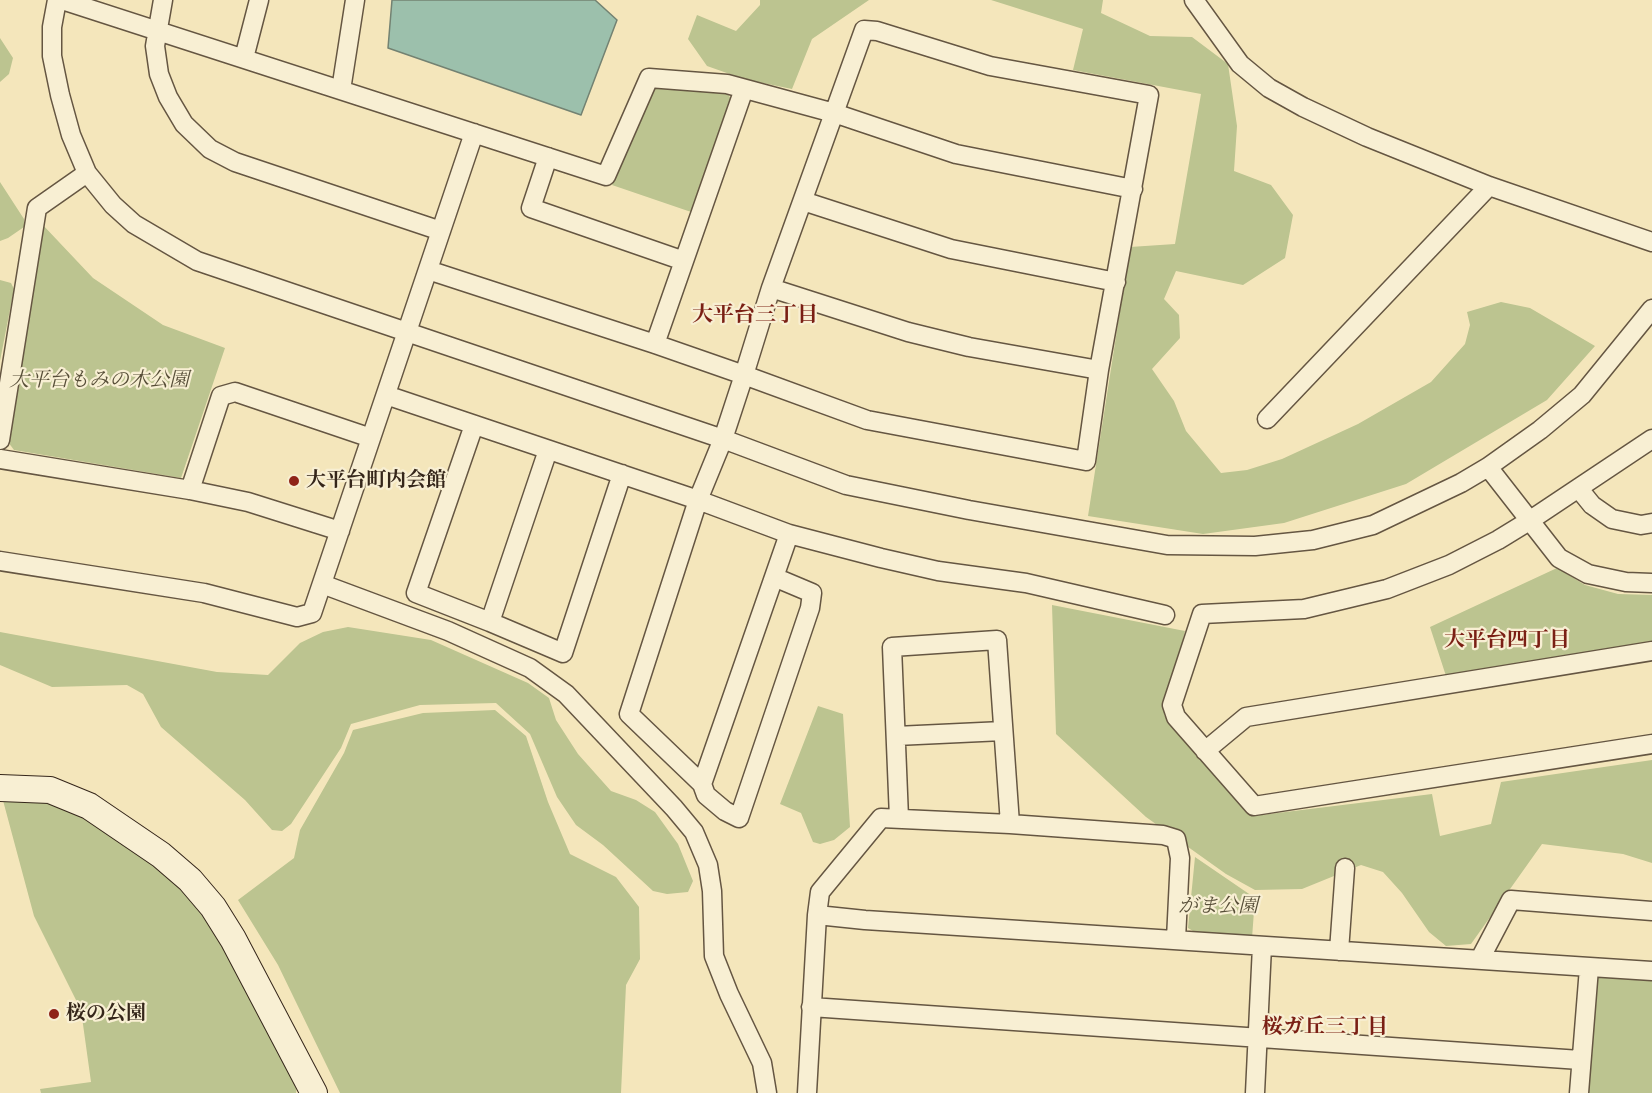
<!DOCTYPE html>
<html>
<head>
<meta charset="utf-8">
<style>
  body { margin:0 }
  canvas { display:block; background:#f4e6bb }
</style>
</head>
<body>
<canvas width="1652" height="1093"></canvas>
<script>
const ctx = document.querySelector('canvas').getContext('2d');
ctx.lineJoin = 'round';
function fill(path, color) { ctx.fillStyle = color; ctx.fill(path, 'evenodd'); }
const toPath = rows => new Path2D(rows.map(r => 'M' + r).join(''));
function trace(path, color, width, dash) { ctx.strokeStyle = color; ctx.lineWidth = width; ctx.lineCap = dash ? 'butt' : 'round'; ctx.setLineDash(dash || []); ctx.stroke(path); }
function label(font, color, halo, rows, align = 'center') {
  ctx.font = font + ' "EB Garamond","Noto Serif JP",serif'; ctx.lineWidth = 4.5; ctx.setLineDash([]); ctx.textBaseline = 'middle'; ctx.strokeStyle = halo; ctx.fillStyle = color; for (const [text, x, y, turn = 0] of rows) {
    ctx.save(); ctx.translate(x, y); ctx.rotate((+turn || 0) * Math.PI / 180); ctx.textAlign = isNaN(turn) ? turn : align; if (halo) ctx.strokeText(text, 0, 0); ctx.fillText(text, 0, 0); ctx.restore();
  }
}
const green = toPath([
  [760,0,869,0,812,39,792,89,744,79,707,66,688,39,697,15,736,31,760,5],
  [991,0,1103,0,1101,13,1150,36,1192,37,1228,64,1237,126,1234,171,1271,185,1293,215,1285,258,1243,285,1176,271,1164,299,1179,315,1180,338,1152,369,1174,401,1186,431,1221,473,1247,470,1282,459,1358,424,1431,382,1465,344,1470,325,1467,312,1501,302,1530,308,1595,346,1547,400,1406,484,1284,523,1203,534,1088,516,1130,247,1175,244,1201,94,1073,70,1083,29],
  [0,38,13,58,9,74,0,82],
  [663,87,727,93,734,103,694,213,612,185,650,90],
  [0,182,24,219,24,227,8,238,0,241],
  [41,223,93,278,163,325,225,348,181,478,14,450,8,442],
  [0,280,11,283,14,289,0,361],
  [1557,568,1585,585,1618,594,1652,595,1652,642,1446,676,1430,627],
  [1052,605,1185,631,1164,715,1253,816,1432,794,1440,836,1491,824,1501,782,1652,760,1652,863,1623,854,1542,844,1471,944,1446,946,1429,932,1402,893,1383,872,1361,865,1302,889,1255,890,1226,874,1146,817,1056,734],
  [348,627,431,640,528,683,549,698,556,720,578,754,611,791,636,800,655,812,678,844,693,881,688,892,667,894,653,891,603,845,576,825,557,797,530,734,496,703,420,705,351,724,341,748,291,824,282,831,272,830,245,800,161,727,143,694,127,685,52,687,0,665,0,632,217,672,268,675,300,643,323,632],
  [818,706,843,714,850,827,834,840,820,844,813,842,801,813,780,804],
  [495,710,526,736,548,802,570,854,616,877,639,907,640,959,626,985,621,1093,340,1093,278,965,238,900,294,858,300,830,344,753,353,730,423,713],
  [1,793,55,798,163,866,206,910,297,1083,296,1093,41,1093,40,1089,91,1082,81,1010,34,916],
  [1195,857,1255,898,1252,938,1198,934,1188,928],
  [1596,977,1652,981,1652,1093,1586,1093]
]);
const water = toPath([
  [392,0,595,0,617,20,581,115,388,48,392,0]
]);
const street = toPath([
  [57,0,52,27,52,56,60,95,71,135,87,173,113,205,134,224,197,261,723,439,846,485,969,510,1167,545,1255,546,1313,540,1373,525,1461,483,1488,467,1540,430,1582,395,1652,309],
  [62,0,606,176,649,78,727,84,834,113,956,154,1133,189],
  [163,0,155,46,159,74,168,97,184,124,210,149,235,162,441,231],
  [1194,0,1240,64,1269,88,1303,107,1367,137,1489,186,1652,242],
  [244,58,259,0],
  [341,90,355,0],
  [548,157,531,208,684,261],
  [803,201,951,249,1116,282],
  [428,270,655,344,744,375,867,420,1086,461,1099,370,1149,95,990,66,877,31,864,30,771,288,744,375,723,439,698,500,629,714,702,784,789,534],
  [771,288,908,332,969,347,1099,370],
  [655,344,744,89],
  [386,395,698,500,789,534,881,558,938,571,1026,583,1165,615],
  [1267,419,1489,186],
  [474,425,416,593,490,622,563,653,622,474],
  [1652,439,1529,521,1498,540,1449,565,1387,589,1304,609,1202,614,1172,705,1176,717,1254,806,1652,744],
  [0,440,37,208,87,173],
  [0,459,190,490,248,502,340,531],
  [1488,467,1559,558,1588,574,1626,582,1652,583],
  [1579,489,1592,505,1612,519,1641,525,1652,523],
  [190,490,221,396,235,392,371,438],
  [0,561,204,593,297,617,312,613,474,133],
  [322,584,448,631,530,668,566,694,674,808,694,832,708,865,712,891,714,956,729,994,762,1063,767,1093],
  [490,622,548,450],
  [896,736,1003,731],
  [1205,751,1246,717,1652,651],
  [702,784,706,795,725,811,739,818,810,608,812,593,774,577],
  [899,818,892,647,997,640,1010,824],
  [817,915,865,920,1652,971],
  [1339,951,1345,868],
  [1480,959,1511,900,1652,911],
  [811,1007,1580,1060],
  [807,1093,817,915,820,892,881,818,1010,824,1163,835,1176,839,1180,858,1176,939],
  [1255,1093,1262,946],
  [1579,1093,1589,968]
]);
const secondary = toPath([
  [0,788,50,790,89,806,161,855,190,880,213,907,233,939,314,1093]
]);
const markers = [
  [294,481,6,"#8f2418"],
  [54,1014,6,"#8f2418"]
];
const parkNames = [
  ["大平台もみの木公園",99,381],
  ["がま公園",1218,907]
];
const poiNames = [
  ["大平台町内会館",306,481],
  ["桜の公園",66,1014]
];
const neighbourhoodNames = [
  ["大平台三丁目",755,315],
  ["大平台四丁目",1507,640],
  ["桜ガ丘三丁目",1325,1027]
];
fill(green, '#bcc490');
fill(water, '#9cc0ac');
trace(water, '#738272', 1.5);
trace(street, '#655642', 21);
trace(secondary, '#35261a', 28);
trace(street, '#f8efd3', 18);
trace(secondary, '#f8efd3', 26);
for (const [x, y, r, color] of markers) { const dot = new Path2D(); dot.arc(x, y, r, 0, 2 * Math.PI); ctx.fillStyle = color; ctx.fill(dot); trace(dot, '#f8efd3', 2); }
label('italic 20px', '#574e38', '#f8efd3', parkNames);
label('bold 20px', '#35261a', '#f8efd3', poiNames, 'left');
label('bold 21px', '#7a1f14', '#f8efd3', neighbourhoodNames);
</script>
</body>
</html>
